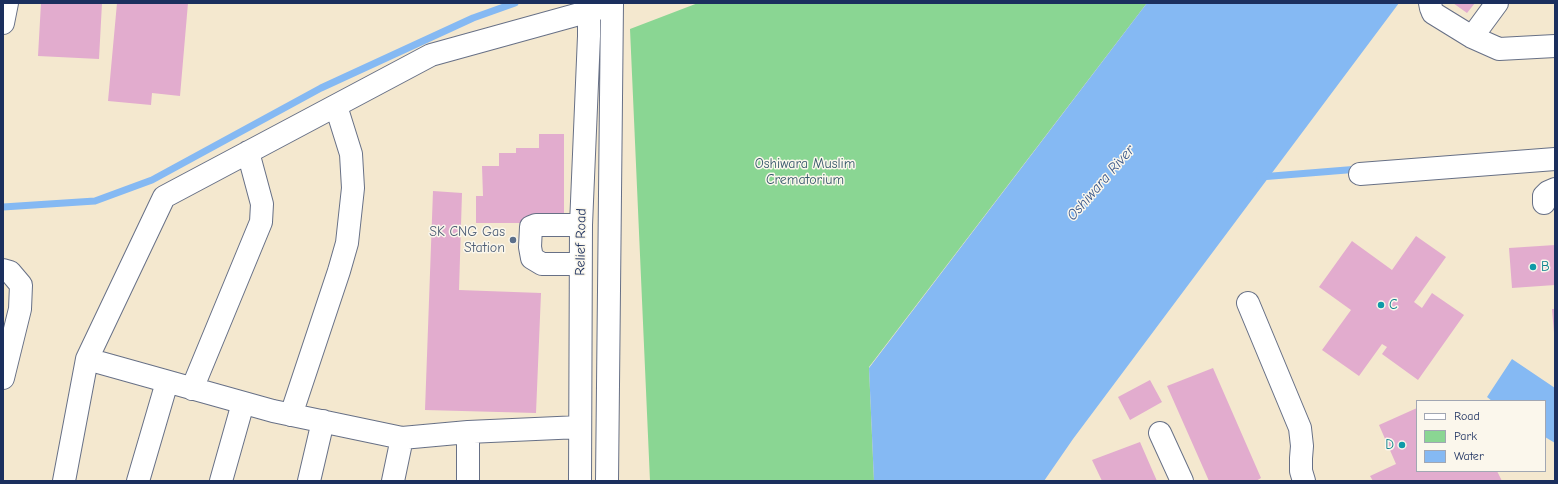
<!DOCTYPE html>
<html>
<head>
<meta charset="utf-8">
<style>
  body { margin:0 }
  #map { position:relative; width:1558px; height:484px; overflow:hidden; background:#f4e8cf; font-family:"Comic Neue",sans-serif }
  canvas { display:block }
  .frame { position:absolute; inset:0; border:4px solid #1b2f5e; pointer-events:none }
  .legend { position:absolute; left:1416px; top:400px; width:130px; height:72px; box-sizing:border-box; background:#fbf7ec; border:1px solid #a1a7b3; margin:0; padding:5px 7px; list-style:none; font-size:12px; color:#1b2f5e }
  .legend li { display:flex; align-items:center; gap:8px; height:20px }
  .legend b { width:20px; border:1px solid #a1a7b3 }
</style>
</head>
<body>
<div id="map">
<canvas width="1558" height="484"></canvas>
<div class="frame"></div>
<ul class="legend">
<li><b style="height:5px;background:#fff"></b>Road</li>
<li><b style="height:11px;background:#8ad693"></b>Park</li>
<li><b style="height:11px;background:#85b9f3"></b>Water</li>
</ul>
</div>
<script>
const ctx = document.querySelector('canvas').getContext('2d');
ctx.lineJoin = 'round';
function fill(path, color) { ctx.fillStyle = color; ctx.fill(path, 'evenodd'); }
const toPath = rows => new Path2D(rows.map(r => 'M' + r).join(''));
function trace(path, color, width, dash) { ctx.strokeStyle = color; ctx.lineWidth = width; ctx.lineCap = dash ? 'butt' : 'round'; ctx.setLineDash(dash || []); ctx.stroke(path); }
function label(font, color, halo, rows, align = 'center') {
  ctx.font = font + ' "Comic Neue",sans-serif'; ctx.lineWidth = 3; ctx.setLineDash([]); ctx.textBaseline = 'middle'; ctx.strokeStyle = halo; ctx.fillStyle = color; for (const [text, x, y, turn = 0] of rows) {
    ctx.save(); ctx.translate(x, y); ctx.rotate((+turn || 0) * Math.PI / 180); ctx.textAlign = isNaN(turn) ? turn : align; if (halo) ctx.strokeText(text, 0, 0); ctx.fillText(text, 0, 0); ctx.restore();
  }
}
const green = toPath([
  [698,3,1147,3,869,367,874,481,650,481,630,29]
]);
const water = toPath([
  [1147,3,1399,3,1073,439,1044,481,874,481,869,368],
  [1512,359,1555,388,1555,443,1545,437,1545,401,1492,401,1487,397]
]);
const stream = toPath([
  [1260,177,1359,169],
  [3,207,95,201,152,180,321,88,473,18,515,3]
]);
const building = toPath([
  [41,3,102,3,99,59,38,56],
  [117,3,188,3,180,96,152,93,151,105,108,101],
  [1453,3,1475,3,1467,13],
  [539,134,564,134,564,223,476,223,476,196,483,196,482,166,499,166,499,153,516,153,516,148,539,148],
  [433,191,462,193,459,290,541,293,536,413,425,410],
  [1416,236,1446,257,1414,302,1422,308,1432,293,1464,315,1418,380,1382,354,1387,347,1382,344,1359,376,1322,350,1351,310,1319,287,1352,241,1392,270],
  [1555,245,1555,285,1512,288,1509,248],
  [1552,309,1555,309,1555,333,1554,333],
  [1213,368,1261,478,1256,481,1209,481,1167,386],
  [1150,380,1162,402,1130,420,1118,397],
  [1417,408,1417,471,1497,471,1502,481,1373,481,1370,476,1396,464,1379,425],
  [1140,442,1157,481,1102,481,1092,460]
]);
const minor = toPath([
  [1430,3,1431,8,1433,13,1472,37],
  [1497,3,1472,37,1499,49,1555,46],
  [3,23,7,3],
  [1360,174,1555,159],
  [1544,203,1544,196,1548,192,1555,189],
  [580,264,542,264,532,258,530,247,531,227,536,225,581,225],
  [3,270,10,272,21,285,20,309,3,378],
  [1248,303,1300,428,1302,446,1301,458,1301,471,1304,481],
  [87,359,273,411,402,438,468,432,580,427],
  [192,389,261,222,262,204,248,152],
  [291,415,339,271,347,243,353,188,351,154,336,106],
  [1160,433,1182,481],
  [64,481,87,359,164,197,431,55,612,5],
  [138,481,167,382],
  [221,481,243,403],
  [309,481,323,421],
  [393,481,402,438],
  [468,481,468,432],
  [580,481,581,225,589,36,589,3],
  [607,481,612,3]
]);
const markers = [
  [513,240,4,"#5c6f8a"],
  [1533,267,4,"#0f9aa8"],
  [1381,305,4,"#0f9aa8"],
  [1402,445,4,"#0f9aa8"]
];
const parkNames = [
  ["Oshiwara Muslim",805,164],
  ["Crematorium",805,180]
];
const serviceNames = [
  ["SK CNG Gas",505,232],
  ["Station",505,248]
];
const streetNames = [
  ["Relief Road",581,242,-89]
];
const cultureNames = [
  ["B",1541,267],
  ["C",1389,305],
  ["D",1394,445,"right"]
];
const waterNames = [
  ["Oshiwara River",1101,183,-49]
];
fill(green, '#8ad693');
fill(water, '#85b9f3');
trace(stream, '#85b9f3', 7);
fill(building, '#e2acce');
trace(minor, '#677086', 24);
trace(minor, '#fff', 22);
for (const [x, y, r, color] of markers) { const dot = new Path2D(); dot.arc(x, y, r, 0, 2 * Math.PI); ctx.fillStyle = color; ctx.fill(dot); trace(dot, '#fbf7ec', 1.5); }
label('14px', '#37596b', '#fbf7ec', parkNames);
label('14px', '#4e5e75', '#fbf7ec', serviceNames, 'right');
label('14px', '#1b2f5e', '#fbf7ec', streetNames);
label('14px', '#0d838f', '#fbf7ec', cultureNames, 'left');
label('italic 15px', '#3b588b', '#fbf7ec', waterNames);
</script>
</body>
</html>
